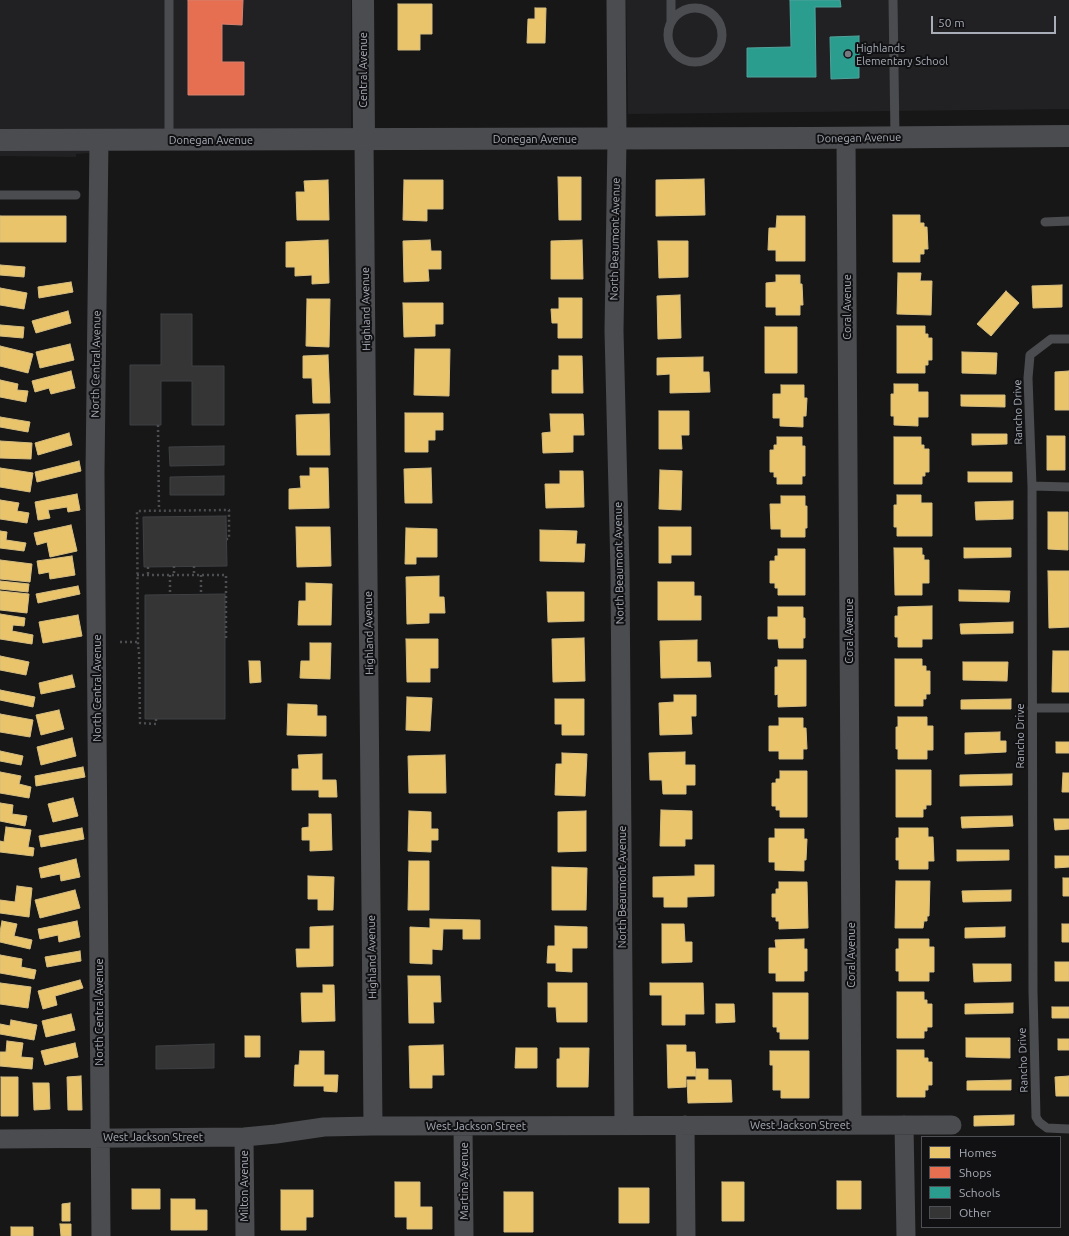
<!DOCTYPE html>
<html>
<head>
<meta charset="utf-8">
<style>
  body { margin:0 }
  #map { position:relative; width:1069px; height:1236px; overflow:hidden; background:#171717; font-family:Ubuntu,sans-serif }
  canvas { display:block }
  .legend { position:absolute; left:921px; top:1136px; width:140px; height:92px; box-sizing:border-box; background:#111113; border:1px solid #4d4f55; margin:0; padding:5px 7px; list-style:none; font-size:12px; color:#a8adb8 }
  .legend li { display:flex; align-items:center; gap:8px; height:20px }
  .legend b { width:20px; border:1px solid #4d4f55 }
  .scale { position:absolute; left:931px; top:16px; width:125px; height:18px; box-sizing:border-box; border:2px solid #a8adb8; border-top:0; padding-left:5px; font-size:12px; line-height:14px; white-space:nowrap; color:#a8adb8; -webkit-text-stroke:3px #111113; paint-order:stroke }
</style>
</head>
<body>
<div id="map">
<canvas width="1069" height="1236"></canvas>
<ul class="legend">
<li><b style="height:11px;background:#e9c46a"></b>Homes</li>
<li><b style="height:11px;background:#e76f51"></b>Shops</li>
<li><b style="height:11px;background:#2a9d8f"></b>Schools</li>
<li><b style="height:11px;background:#353536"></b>Other</li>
</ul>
<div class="scale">50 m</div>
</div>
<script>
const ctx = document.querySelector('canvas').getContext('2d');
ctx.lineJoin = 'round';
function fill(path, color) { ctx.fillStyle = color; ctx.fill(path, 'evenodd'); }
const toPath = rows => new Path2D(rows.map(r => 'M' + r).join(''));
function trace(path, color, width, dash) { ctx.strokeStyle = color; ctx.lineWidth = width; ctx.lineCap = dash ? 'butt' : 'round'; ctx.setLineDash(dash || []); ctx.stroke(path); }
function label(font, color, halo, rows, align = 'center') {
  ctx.font = font + ' Ubuntu,sans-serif'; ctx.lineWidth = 4; ctx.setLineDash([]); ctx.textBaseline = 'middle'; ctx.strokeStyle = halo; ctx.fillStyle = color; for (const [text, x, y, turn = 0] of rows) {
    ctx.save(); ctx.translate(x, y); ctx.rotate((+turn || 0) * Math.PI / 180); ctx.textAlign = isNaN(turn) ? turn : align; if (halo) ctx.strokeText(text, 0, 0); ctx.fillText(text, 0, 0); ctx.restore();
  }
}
const built = toPath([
  [0,0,351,0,351,130,0,130],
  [626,0,1069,0,1069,109,628,114],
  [0,150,90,150,90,153,76,154,76,157,0,156]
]);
const homes = toPath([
  [398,4,432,4,432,34,420,34,420,50,398,50,398,4],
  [535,8,546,8,545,43,527,43,528,19,535,19,535,8],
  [558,177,581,177,581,220,559,220,558,177],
  [704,179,705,215,656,216,656,180,704,179],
  [328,180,329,220,297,220,296,192,305,192,304,181,328,180],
  [404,180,443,180,443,209,427,209,427,221,403,220,404,180],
  [893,215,920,215,920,223,924,223,924,227,927,227,928,249,924,249,924,254,920,254,920,262,893,262,893,215],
  [0,216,66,216,66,242,0,242,0,216],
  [777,216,805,216,805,261,776,261,776,250,768,250,769,228,776,228,777,216],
  [328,240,329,283,312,284,312,275,295,276,295,267,286,267,286,242,328,240],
  [430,240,431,251,441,251,441,269,428,269,429,281,404,282,403,241,430,240],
  [582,240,583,279,551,279,551,241,582,240],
  [658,241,688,241,688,277,659,278,658,241],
  [0,265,25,267,24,277,0,275,0,265],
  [898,273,921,273,920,281,932,281,931,315,897,314,898,273],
  [776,275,800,275,800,284,802,284,803,305,800,305,800,315,776,315,776,307,766,307,766,283,776,282,776,275],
  [71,282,73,292,39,298,38,287,71,282],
  [1062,285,1062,307,1033,308,1032,286,1062,285],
  [0,288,27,293,24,309,0,305,0,288],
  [1006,291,1019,303,991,336,977,324,1006,291],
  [680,295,681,338,658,339,657,296,680,295],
  [559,298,582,298,582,338,558,338,558,323,552,323,551,309,559,309,559,298],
  [307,299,330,299,329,347,306,346,307,299],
  [403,303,443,303,443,324,435,324,435,336,404,337,403,303],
  [68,311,71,323,36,333,32,321,68,311],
  [0,325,24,327,23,338,0,336,0,325],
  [897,326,925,326,925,334,928,334,928,338,932,338,932,360,928,360,928,365,925,365,925,373,897,373,897,326],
  [765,327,797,327,797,373,765,373,765,327],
  [70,344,74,360,40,368,36,352,70,344],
  [0,346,33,354,28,373,0,366,0,346],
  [415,349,450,349,449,396,414,395,415,349],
  [962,352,997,353,996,374,962,373,962,352],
  [328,355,330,403,313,403,312,378,303,378,303,356,328,355],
  [559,356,582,356,583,393,552,393,552,370,559,370,559,356],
  [703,357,703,372,709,372,710,392,670,393,670,374,657,375,657,358,703,357],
  [71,371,75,388,51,394,49,388,35,392,32,381,71,371],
  [1069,371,1069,410,1055,410,1055,372,1069,371],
  [0,380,18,384,17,390,28,391,26,402,0,397,0,380],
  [894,384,918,384,918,392,928,392,928,417,918,417,918,426,894,425,894,416,891,416,891,394,894,394,894,384],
  [781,385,804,385,804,398,807,398,806,416,803,416,803,427,780,426,780,418,773,418,773,394,781,394,781,385],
  [961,395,1005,395,1005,407,961,406,961,395],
  [659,411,689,411,689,435,681,435,682,449,659,449,659,411],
  [405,413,443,413,443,430,435,430,435,440,428,440,428,452,405,452,405,413],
  [329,414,330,455,297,455,296,415,329,414],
  [550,414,583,414,584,435,573,435,573,452,543,453,542,433,551,432,550,414],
  [0,417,30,422,28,432,0,427,0,417],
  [69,433,72,445,38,455,35,443,69,433],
  [972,434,1007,434,1007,444,972,445,972,434],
  [1047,436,1065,436,1065,470,1047,470,1047,436],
  [777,437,802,437,802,446,805,446,805,476,802,476,802,484,777,484,777,477,774,477,774,472,770,472,770,450,774,450,774,445,777,445,777,437],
  [894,437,921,437,921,445,924,445,924,449,929,449,929,472,925,472,925,476,922,476,922,484,894,484,894,437],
  [0,441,32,443,31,459,0,458,0,441],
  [79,461,81,471,37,482,35,472,79,461],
  [0,468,33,473,30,492,0,487,0,468],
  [310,468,328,468,329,508,289,509,289,489,301,488,300,476,310,476,310,468],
  [431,468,432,503,405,503,404,469,431,468],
  [660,470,682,471,681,510,659,509,660,470],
  [560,471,583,471,584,507,546,508,545,484,560,484,560,471],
  [968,472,1012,472,1012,482,968,482,968,472],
  [77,494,80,510,68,512,67,507,48,510,50,518,38,520,35,502,77,494],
  [897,495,921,495,921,503,932,503,932,536,897,536,897,527,894,527,894,505,897,505,897,495],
  [781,496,805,496,805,506,807,506,807,528,805,528,805,537,781,537,781,529,771,529,770,504,781,504,781,496],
  [0,500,19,503,17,511,29,513,27,523,0,519,0,500],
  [1013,501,1013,519,976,520,975,502,1013,501],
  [1048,512,1068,512,1068,550,1048,549,1048,512],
  [71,525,77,551,50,557,47,542,37,545,34,533,71,525],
  [296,527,330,527,331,566,297,567,296,527],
  [659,527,691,527,691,555,671,555,671,563,659,563,659,527],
  [406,528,437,529,437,557,416,557,416,564,405,564,406,528],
  [540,530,577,531,576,544,585,544,584,562,540,561,540,530],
  [0,531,7,532,6,540,26,543,24,551,0,548,0,531],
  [894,548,922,548,922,555,924,555,924,560,929,560,929,583,922,583,922,595,895,595,894,548],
  [964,548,1011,548,1011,557,964,558,964,548],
  [778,549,805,549,805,595,778,595,778,588,775,588,775,583,770,583,770,561,775,561,775,556,778,556,778,549],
  [72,556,75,575,50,579,49,572,39,574,37,561,72,556],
  [0,560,32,564,30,582,0,579,0,560],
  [1048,571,1069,571,1069,627,1049,628,1048,571],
  [439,576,439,597,444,597,445,613,429,613,429,623,407,624,406,577,439,576],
  [0,581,29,584,28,592,0,589,0,581],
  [658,582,694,582,694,596,701,596,701,620,658,620,658,582],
  [306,583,332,584,331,625,298,625,299,601,306,601,306,583],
  [78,586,80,594,38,603,36,594,78,586],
  [959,590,1010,591,1009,602,959,601,959,590],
  [0,591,29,594,27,613,0,610,0,591],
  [547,592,584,592,584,621,548,622,547,592],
  [932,606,932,639,922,639,922,647,898,647,898,637,895,637,895,616,898,616,898,607,932,606],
  [778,607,803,607,803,618,805,618,805,638,803,638,803,648,779,648,778,639,768,639,768,617,778,617,778,607],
  [0,614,25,618,24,626,13,625,12,631,33,635,32,644,0,639,0,614],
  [78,615,82,636,43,643,39,622,78,615],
  [1013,622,1013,633,961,634,960,624,1013,622],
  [584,638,585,681,553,682,552,639,584,638],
  [406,639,438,639,438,668,430,668,430,682,407,682,406,639],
  [697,640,697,662,710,662,711,677,661,678,660,641,697,640],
  [310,643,331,643,330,679,300,678,301,661,310,661,310,643],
  [1053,651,1069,651,1069,692,1052,692,1053,651],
  [0,656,29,662,26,675,0,670,0,656],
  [895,659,922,659,922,666,926,666,926,671,930,671,930,694,926,694,926,699,923,699,923,706,895,706,895,659],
  [778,660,806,660,806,706,778,707,778,694,775,695,775,667,778,667,778,660],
  [249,661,260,661,261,682,250,683,249,661],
  [963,662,1008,662,1007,681,963,680,963,662],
  [72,675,75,687,41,694,39,683,72,675],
  [0,690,35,697,33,707,0,700,0,690],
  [674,695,696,695,696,716,691,716,692,734,660,735,659,703,674,702,674,695],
  [407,697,432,698,430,731,406,730,407,697],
  [555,699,584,699,584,735,562,735,562,724,555,724,555,699],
  [1011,699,1011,709,961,709,961,700,1011,699],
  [288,704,317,705,317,716,326,716,326,736,287,735,288,704],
  [59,710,64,729,41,735,36,715,59,710],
  [0,714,33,720,30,737,0,732,0,714],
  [898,717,927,717,927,726,933,726,933,750,927,750,927,759,898,759,898,749,896,749,896,727,898,727,898,717],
  [779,718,803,718,803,728,806,728,807,749,803,749,803,759,779,759,779,751,769,751,769,726,779,726,779,718],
  [1000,732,1000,741,1006,741,1006,752,965,754,965,733,1000,732],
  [72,738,76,756,41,765,37,747,72,738],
  [1056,742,1069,742,1069,753,1056,753,1056,742],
  [0,751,23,756,21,765,0,761,0,751],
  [685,752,685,765,695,765,695,785,686,785,686,794,663,794,662,780,650,780,649,753,685,752],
  [562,753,587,754,585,796,555,795,556,764,562,764,562,753],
  [322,754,322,780,336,780,337,797,319,797,319,790,292,790,292,769,299,769,298,755,322,754],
  [445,755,446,793,409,793,408,756,445,755],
  [83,767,85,777,36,786,35,776,83,767],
  [896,770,931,770,931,805,926,805,926,809,923,809,923,817,896,817,896,770],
  [780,771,807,771,807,817,780,817,780,810,776,810,776,806,772,806,772,783,776,783,776,779,780,779,780,771],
  [0,772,21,776,19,784,31,787,29,798,0,793,0,772],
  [1063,773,1069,773,1069,792,1062,792,1063,773],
  [1012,774,1012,785,960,786,960,775,1012,774],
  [73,798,78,816,53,822,48,804,73,798],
  [0,803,13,805,12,814,27,816,25,826,0,821,0,803],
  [661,810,692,811,692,839,685,839,685,846,660,846,661,810],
  [409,811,431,812,431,829,438,829,438,840,431,840,431,852,408,851,409,811],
  [586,811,586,851,558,852,558,812,586,811],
  [309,814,331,814,332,850,310,851,310,840,302,840,302,828,309,827,309,814],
  [1012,816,1013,826,962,828,961,817,1012,816],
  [1054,819,1069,819,1069,829,1055,830,1054,819],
  [6,827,31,830,28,847,34,848,33,856,0,852,0,841,4,842,6,827],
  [82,828,84,839,41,847,39,836,82,828],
  [899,828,928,828,928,837,933,837,934,861,928,861,928,869,899,869,899,860,896,860,896,838,899,838,899,828],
  [775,829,804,829,804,839,807,839,806,860,804,860,804,871,775,870,775,862,769,862,769,838,775,838,775,829],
  [957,850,1009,850,1009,860,957,861,957,850],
  [1055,856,1069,856,1069,867,1055,868,1055,856],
  [76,859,80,877,61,881,60,874,41,878,39,868,76,859],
  [409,861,429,861,429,910,408,910,409,861],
  [695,865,714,865,714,896,687,897,687,907,664,907,664,897,653,897,653,877,695,876,695,865],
  [552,867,587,868,586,910,552,910,552,867],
  [308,876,334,877,333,910,318,910,318,899,308,899,308,876],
  [1063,878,1069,878,1069,896,1063,896,1063,878],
  [896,881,930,881,929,916,927,916,927,921,924,921,923,928,895,928,896,881],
  [779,882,807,882,808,928,779,929,779,921,776,921,776,917,772,917,772,894,776,894,776,889,779,889,779,882],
  [17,886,32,888,29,917,0,913,0,900,15,902,17,886],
  [75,890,80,908,40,918,35,900,75,890],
  [1011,890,1011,901,963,902,962,891,1011,890],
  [430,919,480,920,480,939,463,939,463,929,443,929,442,950,432,949,432,964,410,963,410,927,430,928,430,919],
  [2,921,17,924,14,936,32,940,30,949,0,942,0,932,2,921],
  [77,921,80,937,59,942,58,935,40,939,38,929,77,921],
  [662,924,684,924,685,942,692,942,692,962,662,963,662,924],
  [1062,924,1069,924,1069,942,1062,942,1062,924],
  [333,926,333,966,297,967,296,949,310,949,310,927,333,926],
  [555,926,587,927,587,948,572,948,572,972,556,971,556,963,547,963,548,946,555,946,555,926],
  [1005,927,1005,937,965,938,965,928,1005,927],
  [804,939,804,949,807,949,807,971,804,971,804,981,776,981,776,973,769,973,769,948,776,948,775,940,804,939],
  [899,939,929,939,929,947,934,947,934,972,929,972,929,981,899,981,899,971,896,971,896,949,899,949,899,939],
  [80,951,81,961,47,967,45,957,80,951],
  [0,955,22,959,21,967,36,970,34,979,0,973,0,955],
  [1055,962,1069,962,1069,981,1055,981,1055,962],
  [973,964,1011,964,1011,981,974,982,973,964],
  [408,976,440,976,441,1002,433,1002,434,1023,409,1023,408,976],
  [80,980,83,988,55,996,57,1005,43,1009,38,991,80,980],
  [0,983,31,987,28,1008,0,1004,0,983],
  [548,983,587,983,587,1022,557,1022,556,1007,548,1007,548,983],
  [650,983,703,983,704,1014,685,1014,685,1025,662,1025,662,995,650,995,650,983],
  [323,985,334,985,335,1021,302,1022,301,993,323,993,323,985],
  [897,992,924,992,924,1000,927,1000,927,1004,932,1004,932,1027,927,1027,927,1031,924,1031,924,1038,897,1038,897,992],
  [773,993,808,993,808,1039,780,1039,780,1032,777,1032,777,1027,773,1027,773,993],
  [1013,1003,1013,1013,965,1014,965,1004,1013,1003],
  [716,1004,734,1004,735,1022,716,1023,716,1004],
  [1052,1007,1069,1007,1069,1018,1052,1018,1052,1007],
  [71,1014,75,1030,46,1037,42,1021,71,1014],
  [11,1020,37,1025,34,1040,0,1034,0,1024,10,1026,11,1020],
  [245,1036,260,1036,260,1057,245,1057,245,1036],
  [966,1038,1010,1038,1010,1058,966,1057,966,1038],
  [1058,1039,1069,1039,1069,1050,1058,1050,1058,1039],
  [7,1041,23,1043,21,1057,33,1058,32,1069,0,1066,0,1052,6,1052,7,1041],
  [75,1043,78,1057,45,1065,41,1051,75,1043],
  [443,1045,444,1075,432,1075,432,1088,410,1088,409,1046,443,1045],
  [667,1045,686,1045,686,1052,695,1052,696,1076,686,1076,686,1087,668,1088,667,1045],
  [516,1048,537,1048,537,1068,515,1068,516,1048],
  [560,1048,589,1048,588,1087,557,1087,557,1059,560,1059,560,1048],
  [897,1050,924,1050,924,1058,928,1058,928,1062,932,1062,932,1085,928,1085,928,1090,925,1090,925,1097,897,1097,897,1050],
  [300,1051,324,1051,324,1075,338,1075,337,1092,324,1091,324,1086,294,1086,295,1065,299,1065,300,1051],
  [770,1051,809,1051,809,1098,781,1098,781,1090,773,1090,773,1065,770,1065,770,1051],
  [696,1069,708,1069,708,1080,731,1080,732,1102,688,1103,687,1080,696,1080,696,1069],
  [81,1076,82,1110,68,1110,67,1077,81,1076],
  [1069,1076,1069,1096,1056,1096,1055,1077,1069,1076],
  [1,1077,18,1077,18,1116,1,1116,1,1077],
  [1011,1080,1011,1090,967,1090,967,1081,1011,1080],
  [33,1083,49,1083,50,1109,34,1110,33,1083],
  [1014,1115,1014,1125,974,1126,974,1116,1014,1115],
  [837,1181,861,1181,861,1209,837,1209,837,1181],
  [395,1182,420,1182,420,1207,432,1207,432,1229,407,1229,407,1217,395,1217,395,1182],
  [722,1182,744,1182,744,1221,722,1221,722,1182],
  [619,1188,649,1188,649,1223,619,1223,619,1188],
  [132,1189,160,1189,160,1209,132,1209,132,1189],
  [281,1190,313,1190,313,1217,306,1217,306,1230,281,1230,281,1190],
  [504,1192,533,1192,533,1232,504,1232,504,1192],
  [171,1199,195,1199,195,1210,207,1210,207,1230,171,1230,171,1199],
  [70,1203,70,1221,62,1221,62,1204,70,1203],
  [60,1224,71,1224,71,1236,61,1236,60,1224],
  [11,1227,33,1227,33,1236,11,1236,11,1227]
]);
const shops = toPath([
  [188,0,243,0,242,25,222,24,222,62,244,62,244,95,188,95,188,0]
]);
const schools = toPath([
  [790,0,840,0,841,7,815,7,816,77,747,77,747,48,791,47,790,0],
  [859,36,859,78,831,79,830,37,859,36]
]);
const building = toPath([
  [161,314,192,314,192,366,224,366,224,425,192,425,192,381,161,381,161,425,130,425,130,365,161,365,161,314],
  [224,446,224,465,170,466,169,447,224,446],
  [224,476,224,495,170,495,170,477,224,476],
  [226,516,227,566,144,567,143,517,226,516],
  [225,594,225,719,145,719,145,595,225,594],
  [214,1044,214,1068,156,1069,156,1046,214,1044]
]);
const path = toPath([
  [158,425,159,510],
  [174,566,174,575],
  [194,566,194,575],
  [148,567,148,575],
  [137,575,226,575,226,639],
  [170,575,170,595],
  [201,575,201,594],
  [120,642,138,642],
  [156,719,156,724,140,723,139,651,138,646,137,511,229,510,229,539,227,539]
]);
const service = toPath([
  [671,0,671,22],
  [893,0,895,137],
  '668 35a27 27 0 1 1 54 0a27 27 0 1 1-54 0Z',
  [169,140,169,0],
  [0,195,76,195],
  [1045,222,1069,221],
  [1069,339,1051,339,1030,355,1028,378,1032,486,1033,991,1036,1117,1039,1122,1047,1128,1069,1129],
  [1032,486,1069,487],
  [1032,708,1069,708]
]);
const minor = toPath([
  [616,0,617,139,614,331,620,570,624,1125],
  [846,138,852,1125],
  [364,139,373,1126],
  [99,140,95,472,101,1236],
  [685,1125,686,1236],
  [904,1125,906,1236],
  [463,1126,464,1236],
  [244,1137,245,1236],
  [0,1139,244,1137,276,1134,324,1127,373,1126,952,1125]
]);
const tertiary = toPath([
  [363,0,364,139],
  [0,140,810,138,1069,136]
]);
const markers = [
  [848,54,4,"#757880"]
];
const poiNames = [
  ["Highlands",856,48],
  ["Elementary School",856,61]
];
const streetNames = [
  ["Central Avenue",363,70,-90],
  ["Donegan Avenue",859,138,-1],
  ["Donegan Avenue",535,139],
  ["Donegan Avenue",211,140],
  ["North Beaumont Avenue",615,239,-89],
  ["Coral Avenue",847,307,-90],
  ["Highland Avenue",366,309,-91],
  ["North Central Avenue",96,364,-89],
  ["Rancho Drive",1018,412,-91],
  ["North Beaumont Avenue",619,563,-91],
  ["Coral Avenue",849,631,-90],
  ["Highland Avenue",369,633,-91],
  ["North Central Avenue",97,688,-90],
  ["Rancho Drive",1020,736,-90],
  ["North Beaumont Avenue",622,887,-90],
  ["Coral Avenue",851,955,-90],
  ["Highland Avenue",372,957,-91],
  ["North Central Avenue",99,1012,-90],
  ["Rancho Drive",1023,1060,-92],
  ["West Jackson Street",800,1125],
  ["West Jackson Street",476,1126],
  ["West Jackson Street",153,1137],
  ["Martina Avenue",464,1181,-90],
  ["Milton Avenue",244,1186,-90]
];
fill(built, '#212123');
fill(homes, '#e9c46a');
trace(homes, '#d6bd81', 1);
fill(shops, '#e76f51');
trace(shops, '#d48270', 1);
fill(schools, '#2a9d8f');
trace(schools, '#50a29b', 1);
fill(building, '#353536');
trace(building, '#3f4043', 1);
trace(path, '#4d4e52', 2.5, [2, 3]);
trace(service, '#4b4c50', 9);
trace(minor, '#4b4c50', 19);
trace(tertiary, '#4b4c50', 22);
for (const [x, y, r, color] of markers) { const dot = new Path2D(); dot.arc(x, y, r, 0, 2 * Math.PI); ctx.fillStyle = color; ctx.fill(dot); trace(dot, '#111113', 1.5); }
label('11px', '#a8adb8', '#111113', poiNames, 'left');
label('11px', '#a8adb8', '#111113', streetNames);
</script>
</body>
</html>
